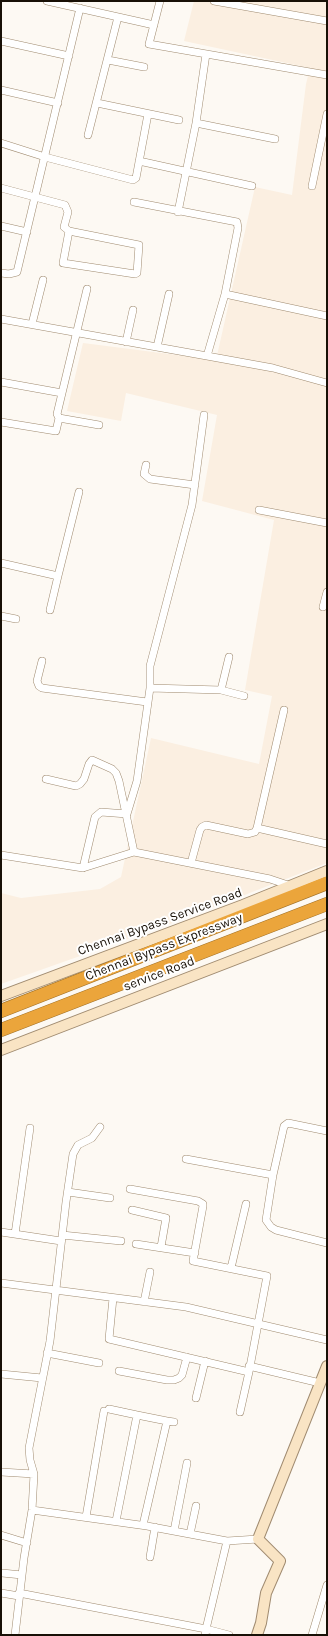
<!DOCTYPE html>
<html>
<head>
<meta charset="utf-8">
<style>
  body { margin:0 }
  #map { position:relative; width:328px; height:1636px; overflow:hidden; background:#fdf9f3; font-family:Karla,sans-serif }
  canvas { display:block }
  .frame { position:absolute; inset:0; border:2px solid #181006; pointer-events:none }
</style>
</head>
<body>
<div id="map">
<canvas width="328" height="1636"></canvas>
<div class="frame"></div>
</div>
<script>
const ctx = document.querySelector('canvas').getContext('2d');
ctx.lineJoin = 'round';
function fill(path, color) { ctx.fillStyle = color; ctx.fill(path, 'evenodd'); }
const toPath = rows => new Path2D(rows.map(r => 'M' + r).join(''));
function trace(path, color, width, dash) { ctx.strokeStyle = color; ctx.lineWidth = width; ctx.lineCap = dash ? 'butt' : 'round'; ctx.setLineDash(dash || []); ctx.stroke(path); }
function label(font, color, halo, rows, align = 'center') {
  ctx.font = font + ' Karla,sans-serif'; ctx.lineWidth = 4; ctx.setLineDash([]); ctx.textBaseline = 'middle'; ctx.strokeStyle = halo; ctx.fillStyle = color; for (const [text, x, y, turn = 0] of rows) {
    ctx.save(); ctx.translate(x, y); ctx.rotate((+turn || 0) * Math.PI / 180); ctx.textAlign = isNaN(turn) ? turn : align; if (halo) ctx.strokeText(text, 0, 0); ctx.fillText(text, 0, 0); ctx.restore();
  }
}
const built = toPath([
  [194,1,327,1,327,863,162,927,1,984,1,893,21,898,100,889,121,877,151,738,259,764,272,696,245,690,274,520,202,501,217,415,126,393,121,421,67,411,83,343,216,360,255,187,292,195,306,84,310,68,184,41]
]);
const street = toPath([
  [47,1,154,25],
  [160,1,149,44,327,75],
  [214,1,327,21],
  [1,41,69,56],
  [108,60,144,67],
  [1,90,58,103],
  [97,103,179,120],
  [196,123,275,139],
  [88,135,118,17],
  [1,143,45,157,133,180,136,178,148,114],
  [139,161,252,186],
  [312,186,327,114],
  [1,188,65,205,68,212,64,227,69,231,139,245,137,273,135,274,63,263,69,231],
  [134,202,237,222,238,228,225,294],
  [178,212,196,123,206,54],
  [1,226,27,232],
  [1,273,9,274,17,272,80,8],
  [87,289,57,414,59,418,99,425],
  [1,319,207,356,225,294,327,316],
  [32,324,43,280],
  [126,342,133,310],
  [157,347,169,294],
  [207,356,273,368,327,383],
  [1,382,62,393],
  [1,422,56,431,59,418],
  [146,465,144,474,150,479,195,485],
  [259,510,327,523],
  [1,563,58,576,79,492],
  [323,607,327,592],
  [50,610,58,576],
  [1,616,16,619],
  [42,661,37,681,39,686,42,688,147,702],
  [150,688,150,666,192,505,204,415],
  [221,690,229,657],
  [46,779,76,786,80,784,84,779,89,764,92,760,112,769,116,773,119,781,134,852],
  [257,828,327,844],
  [1,855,83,868,134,852,270,879,291,886],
  [191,863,200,830,202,827,206,825,248,834,255,832,257,828,284,710],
  [83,868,95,817,101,812,127,814,137,781,150,688,221,690,244,696],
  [327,1131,288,1123,284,1126,273,1175,266,1220,271,1227,276,1230,327,1243],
  [186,1159,273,1175],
  [68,1192,110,1198],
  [132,1210,166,1218,161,1247],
  [1,1232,61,1241],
  [15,1234,30,1128],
  [62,1235,121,1241],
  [136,1244,195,1253],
  [231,1268,246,1204],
  [1,1283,186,1307,327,1340],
  [113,1298,109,1339,249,1372,267,1276,193,1261,203,1206,203,1204,198,1201,130,1189],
  [144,1302,150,1272],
  [47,1353,99,1363],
  [249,1366,320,1383],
  [119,1371,167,1380,174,1380,179,1378,182,1375,187,1357],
  [1,1374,42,1378],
  [196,1398,205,1361],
  [109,1409,137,1415],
  [240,1412,249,1372],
  [1,1472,34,1474],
  [32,1510,147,1526,227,1541,258,1539],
  [86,1517,104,1411],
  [116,1521,137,1415,167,1421],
  [143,1525,167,1421,174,1422],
  [174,1531,187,1463],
  [190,1534,196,1506],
  [1,1535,27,1543],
  [150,1557,155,1527],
  [2,1573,22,1575],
  [1,1593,19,1596],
  [19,1593,206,1629,227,1541],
  [15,1635,24,1558,32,1510,34,1474,30,1460,29,1448,50,1341,66,1202,73,1154,78,1145,92,1138,100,1127],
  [205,1635,206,1629,229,1635],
  [312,1635,327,1585]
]);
const secondary = toPath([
  [1,996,243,905,327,871],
  [1,1050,327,924],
  [257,1635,261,1623,266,1593,280,1561,258,1539,327,1366]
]);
const highway = toPath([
  [1,1011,327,883],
  [1,1030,327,904]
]);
const streetNames = [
  ["Chennai Bypass Service Road",160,922,-20],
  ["Chennai Bypass Expressway",164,947,-21],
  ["service Road",159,974,-21]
];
fill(built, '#fbefe1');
trace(street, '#a08b70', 8);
trace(secondary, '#a08b70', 12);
trace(highway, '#a17128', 14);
trace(street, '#fff', 7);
trace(secondary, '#f9e4c4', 10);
trace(highway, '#eba53b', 13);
label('13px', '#181006', '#fff', streetNames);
</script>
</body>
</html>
